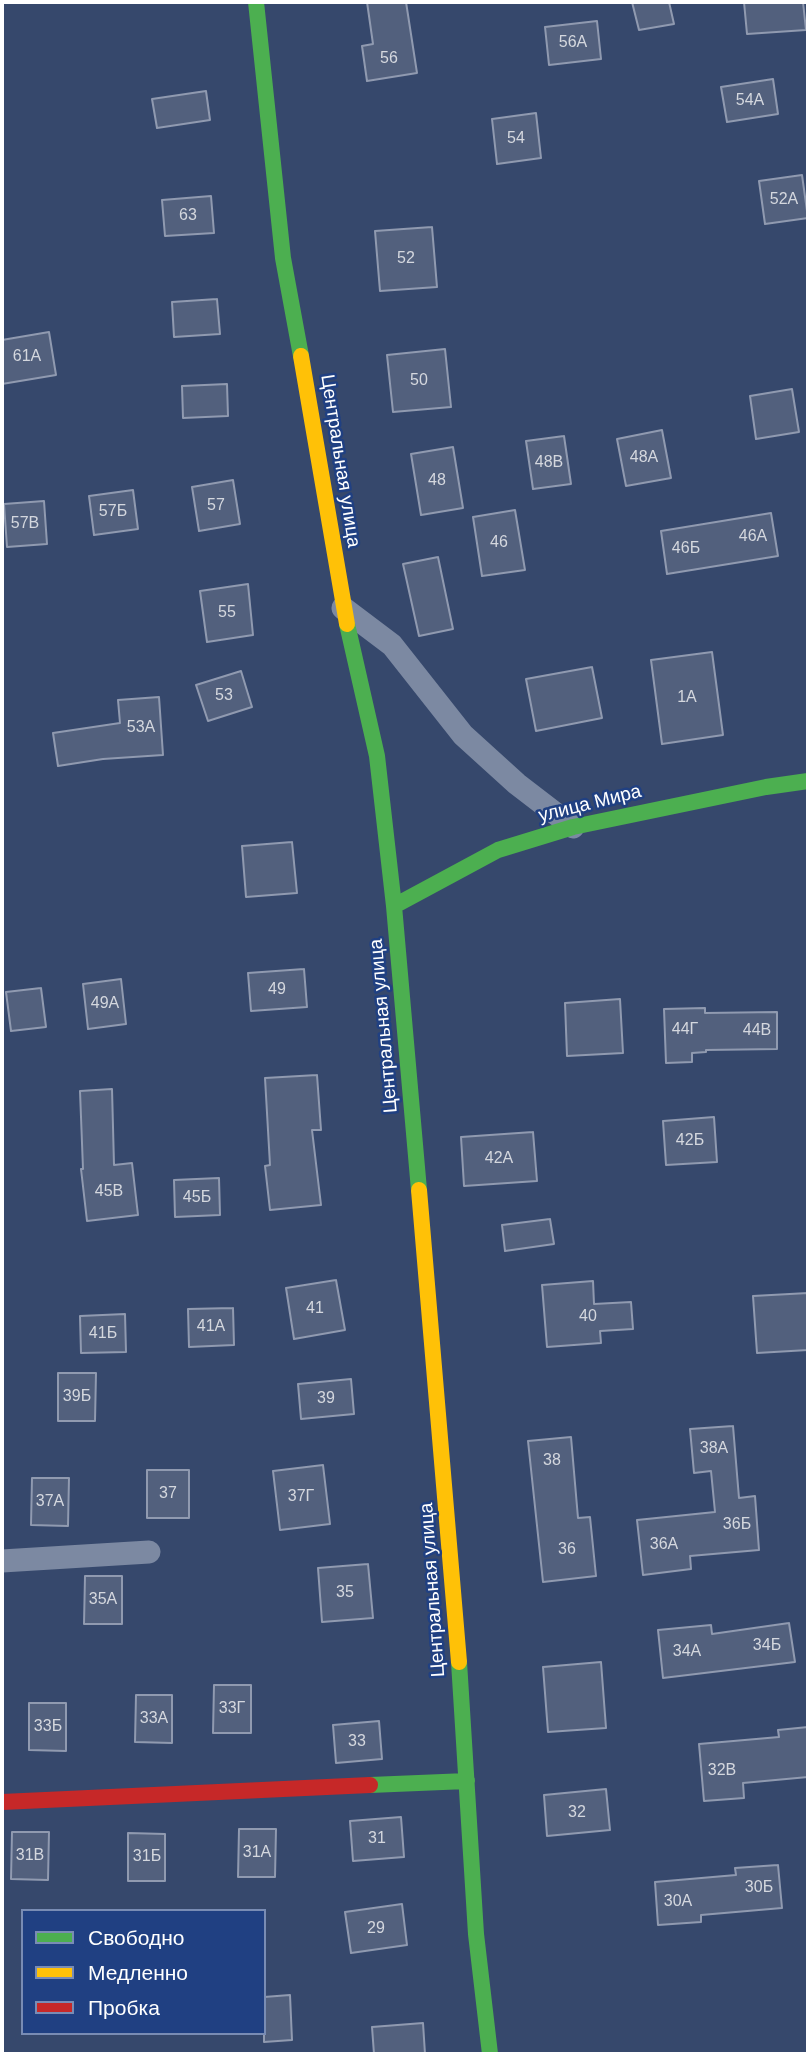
<!DOCTYPE html>
<html>
<head>
<meta charset="utf-8">
<style>
  body { margin:0 }
  #map { position:relative; width:810px; height:2056px; overflow:hidden; background:#36486c; font-family:Arial,sans-serif }
  canvas { display:block }
  .frame { position:absolute; inset:0; border:4px solid #fff; pointer-events:none }
  .legend { position:absolute; left:21px; top:1909px; width:245px; height:126px; box-sizing:border-box; background:#204082; border:2px solid #798cb4; margin:0; padding:9px 12px; list-style:none; font-size:21px; color:#fff }
  .legend li { display:flex; align-items:center; gap:14px; height:35px }
  .legend b { width:35px; border:2px solid #798cb4 }
</style>
</head>
<body>
<div id="map">
<canvas width="810" height="2056"></canvas>
<div class="frame"></div>
<ul class="legend">
<li><b style="height:9px;background:#4caf50"></b>Свободно</li>
<li><b style="height:9px;background:#ffc107"></b>Медленно</li>
<li><b style="height:9px;background:#c62828"></b>Пробка</li>
</ul>
</div>
<script>
const ctx = document.querySelector('canvas').getContext('2d');
ctx.lineJoin = 'round';
function fill(path, color) { ctx.fillStyle = color; ctx.fill(path, 'evenodd'); }
const toPath = rows => new Path2D(rows.map(r => 'M' + r).join(''));
function trace(path, color, width, dash) { ctx.strokeStyle = color; ctx.lineWidth = width; ctx.lineCap = dash ? 'butt' : 'round'; ctx.setLineDash(dash || []); ctx.stroke(path); }
function label(font, color, halo, rows, align = 'center') {
  ctx.font = font + ' Arial,sans-serif'; ctx.lineWidth = 5; ctx.setLineDash([]); ctx.textBaseline = 'middle'; ctx.strokeStyle = halo; ctx.fillStyle = color; for (const [text, x, y, turn = 0] of rows) {
    ctx.save(); ctx.translate(x, y); ctx.rotate((+turn || 0) * Math.PI / 180); ctx.textAlign = isNaN(turn) ? turn : align; if (halo) ctx.strokeText(text, 0, 0); ctx.fillText(text, 0, 0); ctx.restore();
  }
}
const building = toPath([
  [367,2,406,2,417,73,367,81,362,46,373,44,367,2],
  [632,2,669,2,674,24,639,30,632,2],
  [744,2,803,2,806,30,747,34,744,2],
  [597,21,601,59,549,65,545,27,597,21],
  [773,79,778,114,727,122,721,87,773,79],
  [206,91,210,120,157,128,152,99,206,91],
  [536,113,541,158,497,164,492,119,536,113],
  [802,175,808,218,765,224,759,181,802,175],
  [211,196,214,233,165,236,162,200,211,196],
  [432,227,437,287,380,291,375,231,432,227],
  [217,299,220,334,174,337,172,302,217,299],
  [49,332,56,375,2,384,2,340,49,332],
  [445,349,451,407,393,412,387,355,445,349],
  [227,384,228,416,183,418,182,386,227,384],
  [792,389,799,432,756,439,750,396,792,389],
  [662,430,671,478,626,486,617,439,662,430],
  [564,436,571,484,533,489,526,441,564,436],
  [453,447,463,508,421,515,411,454,453,447],
  [233,480,240,524,199,531,192,487,233,480],
  [133,490,138,529,94,535,89,496,133,490],
  [44,501,47,544,7,547,4,504,44,501],
  [515,510,525,570,482,576,473,517,515,510],
  [771,513,778,556,667,574,661,531,771,513],
  [438,557,453,629,419,636,403,564,438,557],
  [248,584,253,635,207,642,200,591,248,584],
  [712,652,723,735,662,744,651,660,712,652],
  [592,667,602,718,536,731,526,679,592,667],
  [241,671,252,707,208,721,196,685,241,671],
  [159,697,163,755,103,759,58,766,53,733,120,723,118,700,159,697],
  [292,842,297,893,246,897,242,846,292,842],
  [304,969,307,1007,251,1011,248,973,304,969],
  [121,979,126,1024,88,1029,83,984,121,979],
  [41,988,46,1027,11,1031,6,992,41,988],
  [620,999,623,1053,567,1056,565,1003,620,999],
  [705,1008,705,1013,777,1012,777,1049,706,1050,706,1052,692,1053,692,1062,666,1063,664,1009,705,1008],
  [317,1075,321,1130,312,1130,321,1205,270,1210,265,1166,270,1165,265,1078,317,1075],
  [112,1089,114,1165,132,1163,138,1215,87,1221,81,1169,83,1169,80,1091,112,1089],
  [714,1117,717,1162,666,1165,663,1121,714,1117],
  [533,1132,537,1181,464,1186,461,1137,533,1132],
  [219,1178,220,1215,175,1217,174,1180,219,1178],
  [550,1219,554,1244,505,1251,502,1225,550,1219],
  [336,1280,345,1330,294,1339,286,1288,336,1280],
  [593,1281,594,1304,631,1302,633,1329,600,1331,601,1343,547,1347,542,1285,593,1281],
  [808,1293,808,1350,757,1353,753,1296,808,1293],
  [233,1308,234,1345,189,1347,188,1309,233,1308],
  [125,1314,126,1352,81,1353,80,1316,125,1314],
  [58,1373,96,1373,95,1421,58,1421,58,1373],
  [351,1379,354,1414,301,1419,298,1384,351,1379],
  [733,1426,739,1498,755,1496,759,1550,690,1556,691,1569,643,1575,637,1520,715,1512,711,1471,694,1473,690,1429,733,1426],
  [571,1437,578,1518,590,1517,596,1576,543,1582,528,1441,571,1437],
  [323,1465,330,1524,280,1530,273,1471,323,1465],
  [147,1470,189,1470,189,1518,147,1518,147,1470],
  [32,1478,69,1478,68,1526,31,1525,32,1478],
  [368,1564,373,1618,322,1622,318,1568,368,1564],
  [85,1576,122,1576,122,1624,84,1624,85,1576],
  [789,1623,795,1662,663,1678,658,1630,711,1625,712,1634,789,1623],
  [601,1662,606,1728,548,1732,543,1667,601,1662],
  [214,1685,251,1685,251,1733,213,1733,214,1685],
  [136,1695,172,1695,172,1743,135,1742,136,1695],
  [29,1703,66,1703,66,1751,29,1750,29,1703],
  [379,1721,382,1759,336,1763,333,1725,379,1721],
  [808,1727,808,1777,743,1783,744,1798,704,1801,699,1744,779,1737,778,1730,808,1727],
  [606,1789,610,1830,547,1836,544,1795,606,1789],
  [401,1817,404,1857,353,1861,350,1821,401,1817],
  [239,1829,276,1829,275,1877,238,1877,239,1829],
  [12,1832,49,1832,48,1880,11,1879,12,1832],
  [128,1833,165,1834,165,1881,128,1881,128,1833],
  [778,1865,782,1908,701,1915,701,1922,658,1925,655,1882,736,1875,735,1868,778,1865],
  [402,1904,407,1945,351,1953,345,1912,402,1904],
  [290,1995,292,2040,264,2042,264,1997,290,1995],
  [423,2023,425,2054,374,2054,372,2027,423,2023]
]);
const street = toPath([
  [343,608,392,645,463,735,517,784,573,827],
  [2,1561,149,1552]
]);
const fast = toPath([
  [256,2,283,258,301,356],
  [347,624,377,756,394,906,419,1190],
  [394,906,498,850,573,827,766,787,808,781],
  [459,1662,476,1934,490,2054],
  [370,1785,467,1781]
]);
const slow = toPath([
  [301,356,347,624],
  [419,1190,459,1662]
]);
const jam = toPath([
  [2,1802,370,1785]
]);
const numberNames = [
  ["56А",573,43],
  ["56",389,59],
  ["54А",750,101],
  ["54",516,139],
  ["52А",784,200],
  ["63",188,216],
  ["52",406,259],
  ["61А",27,357],
  ["50",419,381],
  ["48А",644,458],
  ["48В",549,463],
  ["48",437,481],
  ["57",216,506],
  ["57Б",113,512],
  ["57В",25,524],
  ["46А",753,537],
  ["46",499,543],
  ["46Б",686,549],
  ["55",227,613],
  ["53",224,696],
  ["1А",687,698],
  ["53А",141,728],
  ["49",277,990],
  ["49А",105,1004],
  ["44Г",685,1030],
  ["44В",757,1031],
  ["42Б",690,1141],
  ["42А",499,1159],
  ["45В",109,1192],
  ["45Б",197,1198],
  ["41",315,1309],
  ["40",588,1317],
  ["41А",211,1327],
  ["41Б",103,1334],
  ["39Б",77,1397],
  ["39",326,1399],
  ["38А",714,1449],
  ["38",552,1461],
  ["37",168,1494],
  ["37Г",301,1497],
  ["37А",50,1502],
  ["36Б",737,1525],
  ["36А",664,1545],
  ["36",567,1550],
  ["35",345,1593],
  ["35А",103,1600],
  ["34Б",767,1646],
  ["34А",687,1652],
  ["33Г",232,1709],
  ["33А",154,1719],
  ["33Б",48,1727],
  ["33",357,1742],
  ["32В",722,1771],
  ["32",577,1813],
  ["31",377,1839],
  ["31А",257,1853],
  ["31В",30,1856],
  ["31Б",147,1857],
  ["30Б",759,1888],
  ["30А",678,1902],
  ["29",376,1929]
];
const streetNames = [
  ["Центральная улица",340,461,81],
  ["улица Мира",590,804,-14],
  ["Центральная улица",384,1026,-95],
  ["Центральная улица",433,1590,-94]
];
fill(building, '#52607d');
trace(building, '#909ab0', 2);
trace(street, '#7c89a2', 23);
trace(fast, '#4caf50', 16);
trace(slow, '#ffc107', 16);
trace(jam, '#c62828', 16);
label('16px', '#d4d7de', null, numberNames);
label('19px', '#fff', '#204082', streetNames);
</script>
</body>
</html>
